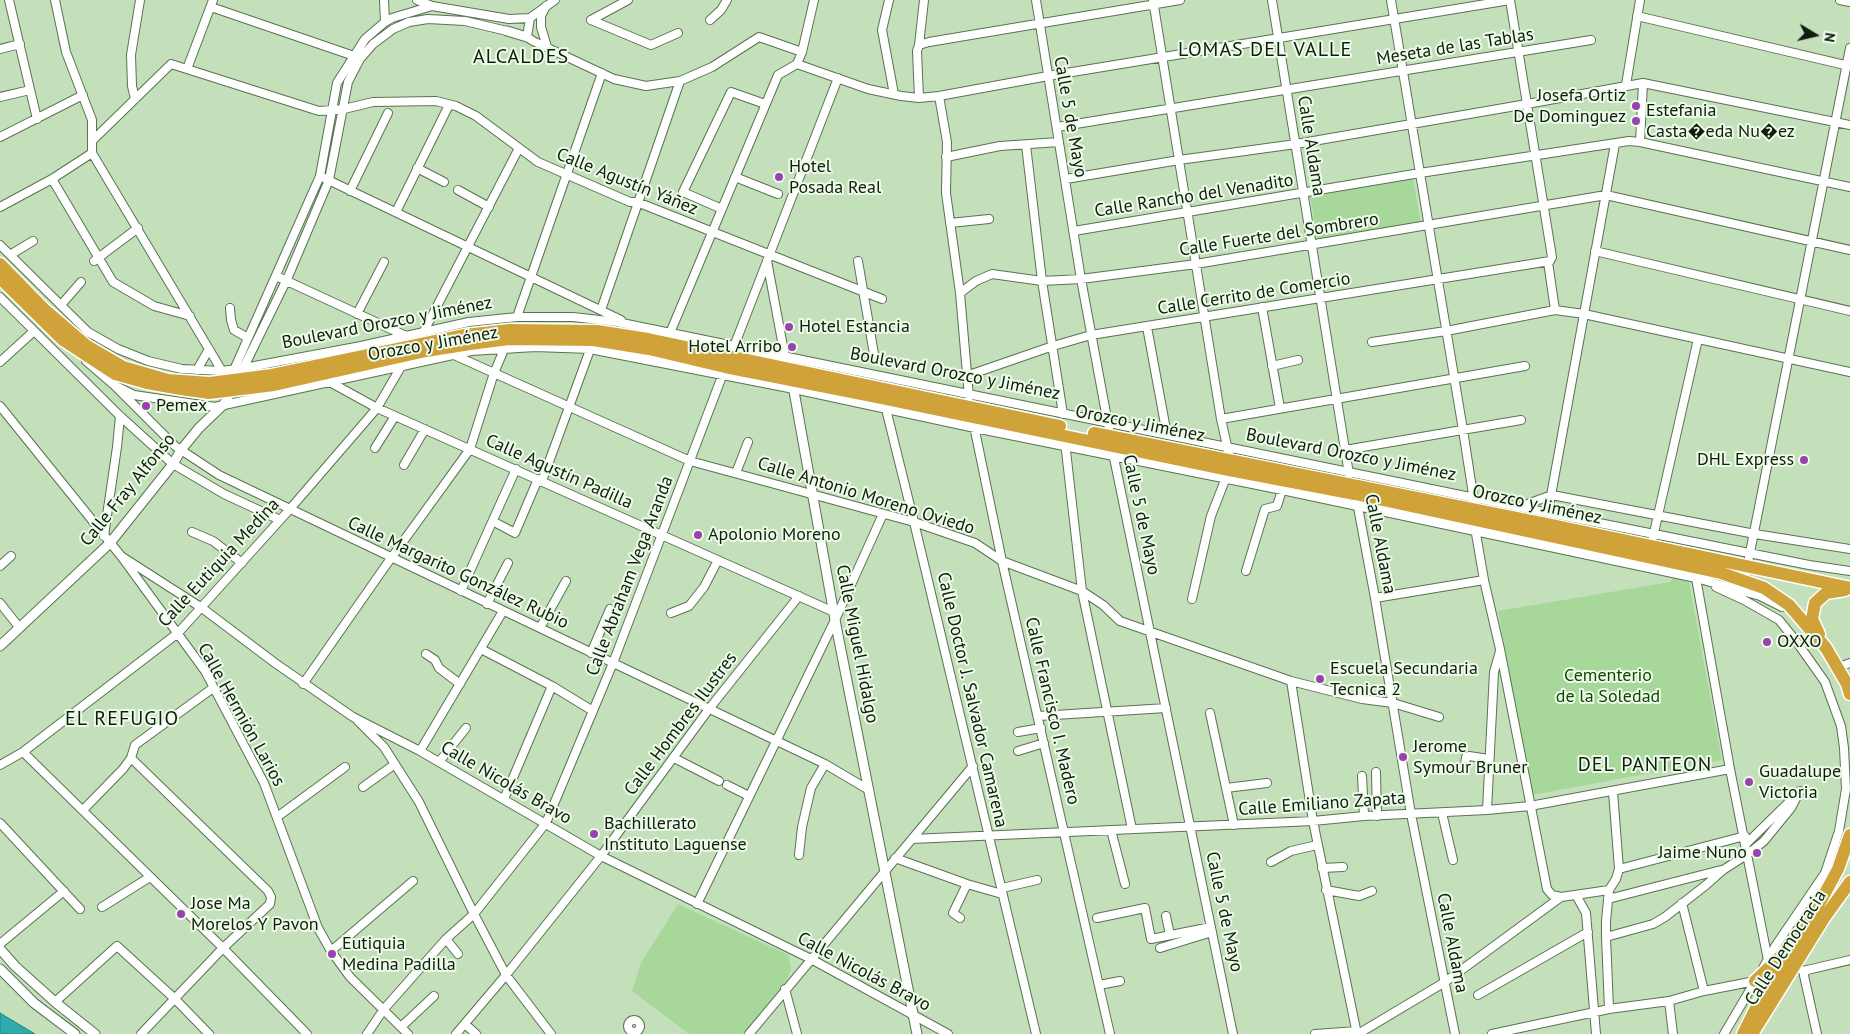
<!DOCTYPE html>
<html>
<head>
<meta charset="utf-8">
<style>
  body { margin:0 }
  #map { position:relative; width:1850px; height:1034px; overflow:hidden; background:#c3e0bb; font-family:"PT Sans",sans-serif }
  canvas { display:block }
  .north { position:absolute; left:1790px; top:10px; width:50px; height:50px; -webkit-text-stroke:4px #edfce9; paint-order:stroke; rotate:99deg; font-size:14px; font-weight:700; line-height:20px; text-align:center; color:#111b0e }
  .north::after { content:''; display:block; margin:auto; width:18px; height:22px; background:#111b0e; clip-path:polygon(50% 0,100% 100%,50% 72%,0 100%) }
</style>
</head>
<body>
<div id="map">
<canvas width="1850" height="1034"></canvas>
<div class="north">N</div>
</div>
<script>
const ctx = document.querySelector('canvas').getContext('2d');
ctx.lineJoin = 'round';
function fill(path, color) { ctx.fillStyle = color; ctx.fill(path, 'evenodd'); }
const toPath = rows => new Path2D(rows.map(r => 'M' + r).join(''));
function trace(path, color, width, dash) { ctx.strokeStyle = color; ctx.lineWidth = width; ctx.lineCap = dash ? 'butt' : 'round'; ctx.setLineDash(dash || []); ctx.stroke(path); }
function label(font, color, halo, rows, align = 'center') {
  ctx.font = font + ' "PT Sans",sans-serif'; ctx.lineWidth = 4; ctx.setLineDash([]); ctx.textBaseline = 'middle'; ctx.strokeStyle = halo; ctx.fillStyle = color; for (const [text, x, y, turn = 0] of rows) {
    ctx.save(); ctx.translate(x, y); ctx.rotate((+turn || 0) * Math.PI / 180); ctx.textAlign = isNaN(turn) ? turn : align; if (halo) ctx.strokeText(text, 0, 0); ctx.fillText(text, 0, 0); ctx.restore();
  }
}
const green = toPath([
  [1413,178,1421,224,1318,242,1310,196],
  [1673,577,1689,582,1722,760,1532,795,1498,611,1670,582],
  [678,904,788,955,791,969,787,980,743,1034,689,1034,632,991,641,963]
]);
const water = toPath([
  [0,1013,35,1034,0,1034,0,1013]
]);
const minor = toPath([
  [9,0,37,119],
  [55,0,66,52,92,120,92,153,222,371],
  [384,0,385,22],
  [417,0,432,6,509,19,530,18,555,0],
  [889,0,882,30,894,94],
  [1036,0,1081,279,1111,440],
  [1153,0,1221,419,1230,459,1229,464],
  [1272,0,1349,474],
  [1391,0,1463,430,1474,501],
  [1840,0,1850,2],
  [546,6,541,16,541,27,547,47],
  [211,7,357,57],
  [1637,16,1849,66],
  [530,18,527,37,533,41,614,79,646,86,680,81,712,67,759,37,802,52],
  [591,20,651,45,678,33],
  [591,20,628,0],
  [710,20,721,10,727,0],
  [919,45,929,42,1180,0],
  [0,49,20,44],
  [797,64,868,89,901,96,919,98,939,96,1048,76,1510,0],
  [797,64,802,52,814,0],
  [187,69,213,0],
  [1626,85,1640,0],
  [939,96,947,142,946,193,960,293,969,397],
  [0,97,30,90],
  [919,98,917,51,919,45,924,0],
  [135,99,132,86,131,55,140,0],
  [1057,127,1591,40],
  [0,137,83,95],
  [92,141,171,64,319,111,344,109,373,102,436,101,456,106,476,116,538,162,630,202,637,202,882,299],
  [1640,142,1643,83],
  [1026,145,1042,281,1063,414],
  [946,157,1000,146,1059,142],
  [417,168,444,182],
  [735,177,778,194],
  [324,178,621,320],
  [52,179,113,282,154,306,190,316],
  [1066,179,1179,160,1296,144,1527,104,1643,83,1850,125],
  [458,190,489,207],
  [350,191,388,113],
  [0,207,52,179,92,153],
  [722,209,683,192,731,92,765,104],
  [396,212,449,105],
  [950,223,989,219],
  [1074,231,1420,173,1629,141,1640,142,1850,187],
  [0,245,88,332,118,349,148,361,182,369,222,371,244,368,361,346,469,322,517,317,573,317,617,322,1519,507,1809,565,1850,571],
  [1595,251,1850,311],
  [10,255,33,241],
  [94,261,138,228],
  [767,261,785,357],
  [858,261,874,354],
  [1548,262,1555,310],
  [276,276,406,336],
  [960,293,976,281,992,274,1042,281,1081,279,1196,264,1606,195,1850,250],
  [0,297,120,416,173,464,224,494,280,520],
  [61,305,81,282],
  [1262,307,1280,408],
  [230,308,231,320,234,330,248,338],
  [601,310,680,81],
  [357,314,384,262],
  [517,317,602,73],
  [1147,327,1167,435],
  [670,333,778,75,797,64],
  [422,335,519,148],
  [1372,342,1446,331,1555,310,1584,314,1850,372],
  [733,349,838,78],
  [454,355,690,461,914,522,975,543,1002,561,1082,591,1103,605,1120,621,1291,681,1362,699,1393,703,1439,717],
  [86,361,114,385,175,446,219,475,825,764,869,790],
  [0,362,34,331],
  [1272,366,1298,360],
  [197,370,209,349],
  [242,371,288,277,329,180,348,82,360,59,373,44,393,29,409,22,428,19,465,21,507,31],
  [233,372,320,176,337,83,365,39,385,22,392,18,432,6],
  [966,376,1053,346,1091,335,1550,261,1552,257,1510,0],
  [328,381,377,408,834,612],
  [114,385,134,395,215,407,471,351,535,347,590,349,794,389,975,428,1282,490,1696,578,1760,596,1782,607],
  [885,405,914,522,1036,1034],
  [0,406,121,556,205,671,264,783,318,928,331,951,350,977,408,1034],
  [1221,419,1525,366],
  [974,426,1002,561,1110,1034],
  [1065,442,1082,591,1132,829],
  [375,448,395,416],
  [1345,450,1521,420],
  [1113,453,1233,1034],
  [404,465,425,429],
  [736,473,748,442],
  [542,481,591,347],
  [1357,502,1375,598,1411,814,1455,1034],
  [1519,507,1552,495,1755,534,1850,549],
  [1548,512,1615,144],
  [498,524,515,533,538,479],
  [1475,528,1484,580,1500,649,1547,889,1552,895,1561,897],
  [192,532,213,541,242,563],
  [104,536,117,447,120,416],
  [1651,546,1698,339],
  [121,556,202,608,275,663,353,717,420,751,601,856,811,959,948,1034],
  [0,566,11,556],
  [1246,571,1265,509,1277,506,1282,490],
  [1696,578,1730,769,1768,960],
  [1716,587,1744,600,1779,620,1796,641,1825,682,1841,726,1844,748,1846,789,1839,831,1825,873,1776,945,1763,968],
  [461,591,516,469],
  [1375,598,1484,580],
  [1741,598,1850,48],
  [1192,599,1211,516,1227,475],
  [0,603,19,627],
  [487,604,508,563],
  [671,613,689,606,704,587,718,560],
  [540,628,566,581],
  [481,649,552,686,593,711],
  [591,653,610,609],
  [426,654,435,660,439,668,460,684],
  [1837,668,1850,663],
  [1291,681,1313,821,1357,1034],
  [303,684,384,568,470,449,494,373,506,345],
  [1210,713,1234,825],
  [1039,716,1166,708],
  [358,721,384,747,419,802,474,914,506,975,551,1034],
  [1018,732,1041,728],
  [420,751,503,611],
  [1018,751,1044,743],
  [23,752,223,948,307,1034],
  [131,758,268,891,271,897,270,904,223,948,141,1034],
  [674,758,719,781],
  [439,762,466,728],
  [0,765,23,752,178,633,290,509,377,408,402,365],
  [1465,765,1466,757,1469,756,1489,759],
  [1376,772,1377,816],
  [1362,776,1364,816],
  [727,785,749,796],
  [363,787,395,764],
  [1226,788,1267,783],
  [504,799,552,686],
  [83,810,123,769,131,758,135,745,213,688],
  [1487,810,1494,672,1500,651],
  [1442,813,1453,860],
  [277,817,345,767],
  [0,823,80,909],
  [1111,830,1125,884],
  [912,839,1313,821,1364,816,1487,810,1530,806,1730,769],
  [1746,844,1795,796],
  [799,855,802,827,811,788,825,764],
  [895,858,967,884,1002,894],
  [1271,862,1291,851,1317,845],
  [1322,868,1343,867],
  [1619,869,1745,836],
  [1002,888,1037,880],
  [1326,890,1359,896,1372,891],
  [1576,895,1586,913,1596,1034],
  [1608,899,1721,870],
  [1682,903,1704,991],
  [697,904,835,620,883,514],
  [102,907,150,877],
  [1166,916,1170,935],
  [960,918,953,913,967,884],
  [1097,918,1145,908,1151,939,1211,927],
  [1606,937,1653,924,1665,917,1706,885,1723,870,1748,854,1764,841,1791,808,1800,791],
  [446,939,458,954],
  [0,944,64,891],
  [1160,948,1212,932],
  [331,951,413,881],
  [1800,969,1803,971,1850,960],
  [1803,971,1817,1034],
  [1099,985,1120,981],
  [785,989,797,1034],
  [1478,995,1588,932],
  [1669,1001,1673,1034],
  [55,1002,117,946,175,999,209,1034],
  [1609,1009,1606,937,1606,921,1609,890,1616,879,1619,869,1613,792],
  '628 1026a6 6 0 1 1 12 0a6 6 0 1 1-12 0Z',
  [465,1024,476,1034],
  [401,1027,434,996],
  [367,1034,384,1009,446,939,474,914,546,823,613,663,724,371],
  [456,1034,506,975,601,856,709,709,799,596],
  [749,1034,973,766],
  [1315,1034,1357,1031],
  [1358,1034,1445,982,1561,897,1609,890],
  [1492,1034,1609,1009,1669,1001,1704,991,1755,981],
  [1724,1034,1757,978]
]);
const tertiary = toPath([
  [507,31,527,37],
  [785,357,792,380,835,620,917,1034],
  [0,646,110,543,173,464,181,450,199,428,224,404,233,388],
  [0,949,15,966,55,1002,95,1034],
  [0,969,34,1003,75,1034]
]);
const trunk = toPath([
  [0,264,44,309,87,346,123,367,168,380,210,383,272,375,465,335,510,330,597,331,648,339,1060,426],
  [0,278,63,340,115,374,147,383,181,389,209,393,274,385,426,351,470,344,509,339,593,340,649,349,725,367,882,398,1228,470,1355,494,1721,573,1764,588,1789,605,1826,648,1847,684,1850,694],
  [1094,433,1546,524,1850,588],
  [1819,634,1812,619,1815,603,1826,593,1845,590],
  [1755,981,1786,951],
  [1743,1034,1755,1010,1810,921,1838,869,1850,835],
  [1752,1034,1824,918,1850,882]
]);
const markers = [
  [1636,106,5,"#9942af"],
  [1636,121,5,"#9942af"],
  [779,177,5,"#9942af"],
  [789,327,5,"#9942af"],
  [792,347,5,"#9942af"],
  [146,406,5,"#9942af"],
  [1804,460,5,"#9942af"],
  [698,535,5,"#9942af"],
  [1767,642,5,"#9942af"],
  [1320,679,5,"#9942af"],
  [1403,757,5,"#9942af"],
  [1749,782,5,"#9942af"],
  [594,834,5,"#9942af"],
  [1757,853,5,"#9942af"],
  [181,914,5,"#9942af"],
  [332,954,5,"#9942af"]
];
const streetNames = [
  ["Meseta de las Tablas",1455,47,-9],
  ["Calle 5 de Mayo",1070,117,80],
  ["Calle Aldama",1311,146,81],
  ["Calle Agustín Yáñez",627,182,22],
  ["Calle Rancho del Venadito",1194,196,-9],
  ["Calle Fuerte del Sombrero",1279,235,-9],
  ["Calle Cerrito de Comercio",1254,294,-9],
  ["Boulevard Orozco y Jiménez",387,323,-11],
  ["Orozco y Jiménez",433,344,-10],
  ["Boulevard Orozco y Jiménez",955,374,11],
  ["Orozco y Jiménez",1140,424,11],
  ["Boulevard Orozco y Jiménez",1351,455,11],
  ["Calle Agustín Padilla",559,472,24],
  ["Calle Fray Alfonso",128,490,-51],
  ["Calle Antonio Moreno Oviedo",866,496,17],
  ["Orozco y Jiménez",1537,505,12],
  ["Calle 5 de Mayo",1141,515,78],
  ["Calle Aldama",1380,544,79],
  ["Calle Eutiquia Medina",219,563,-47],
  ["Calle Margarito González Rubio",458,573,25],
  ["Calle Abraham Vega Aranda",630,576,-69],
  ["Calle Miguel Hidalgo",857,644,79],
  ["Calle Doctor J. Salvador Camarena",972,700,77],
  ["Calle Francisco I. Madero",1052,711,77],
  ["Calle Hermión Larios",241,715,61],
  ["Calle Hombres Ilustres",681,724,-53],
  ["Calle Nicolás Bravo",506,783,30],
  ["Calle Emiliano Zapata",1322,804,-4],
  ["Calle 5 de Mayo",1224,912,78],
  ["Calle Aldama",1452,943,79],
  ["Calle Democracia",1786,948,-57],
  ["Calle Nicolás Bravo",864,972,28]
];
const poiNames = [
  ["Josefa Ortiz",1626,96,"right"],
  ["De Dominguez",1626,117,"right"],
  ["Estefania",1646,111],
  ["Casta�eda Nu�ez",1646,132],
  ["Hotel",789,167],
  ["Posada Real",789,188],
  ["Hotel Estancia",799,327],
  ["Hotel Arribo",782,347,"right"],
  ["Pemex",156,406],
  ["DHL Express",1794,460,"right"],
  ["Apolonio Moreno",708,535],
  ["OXXO",1777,642],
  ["Escuela Secundaria",1330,669],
  ["Tecnica 2",1330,690],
  ["Jerome",1413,747],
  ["Symour Bruner",1413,768],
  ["Guadalupe",1759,772],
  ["Victoria",1759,793],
  ["Bachillerato",604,824],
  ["Instituto Laguense",604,845],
  ["Jaime Nuno",1747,853,"right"],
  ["Jose Ma",191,904],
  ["Morelos Y Pavon",191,925],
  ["Eutiquia",342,944],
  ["Medina Padilla",342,965]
];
const parkNames = [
  ["Cementerio",1608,676],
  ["de la Soledad",1608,697]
];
const quarterNames = [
  ["LOMAS DEL VALLE",1265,50],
  ["ALCALDES",521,57],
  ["EL REFUGIO",122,719],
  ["DEL PANTEON",1645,765]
];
fill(green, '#a7d89a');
fill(water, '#2fabb0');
trace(water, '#26807f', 1);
trace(minor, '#597352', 10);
trace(tertiary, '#597352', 11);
trace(trunk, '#fff', 15);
trace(minor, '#fff', 8);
trace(tertiary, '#fff', 9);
trace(trunk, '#d0a23a', 12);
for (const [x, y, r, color] of markers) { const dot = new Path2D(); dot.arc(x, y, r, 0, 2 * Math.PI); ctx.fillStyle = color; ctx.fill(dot); trace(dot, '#edfce9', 2); }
label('18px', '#111b0e', '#edfce9', streetNames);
label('18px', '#111b0e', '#edfce9', poiNames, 'left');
label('18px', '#134400', '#edfce9', parkNames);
ctx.letterSpacing = '1px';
label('20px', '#111b0e', '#edfce9', quarterNames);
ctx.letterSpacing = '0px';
</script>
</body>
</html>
